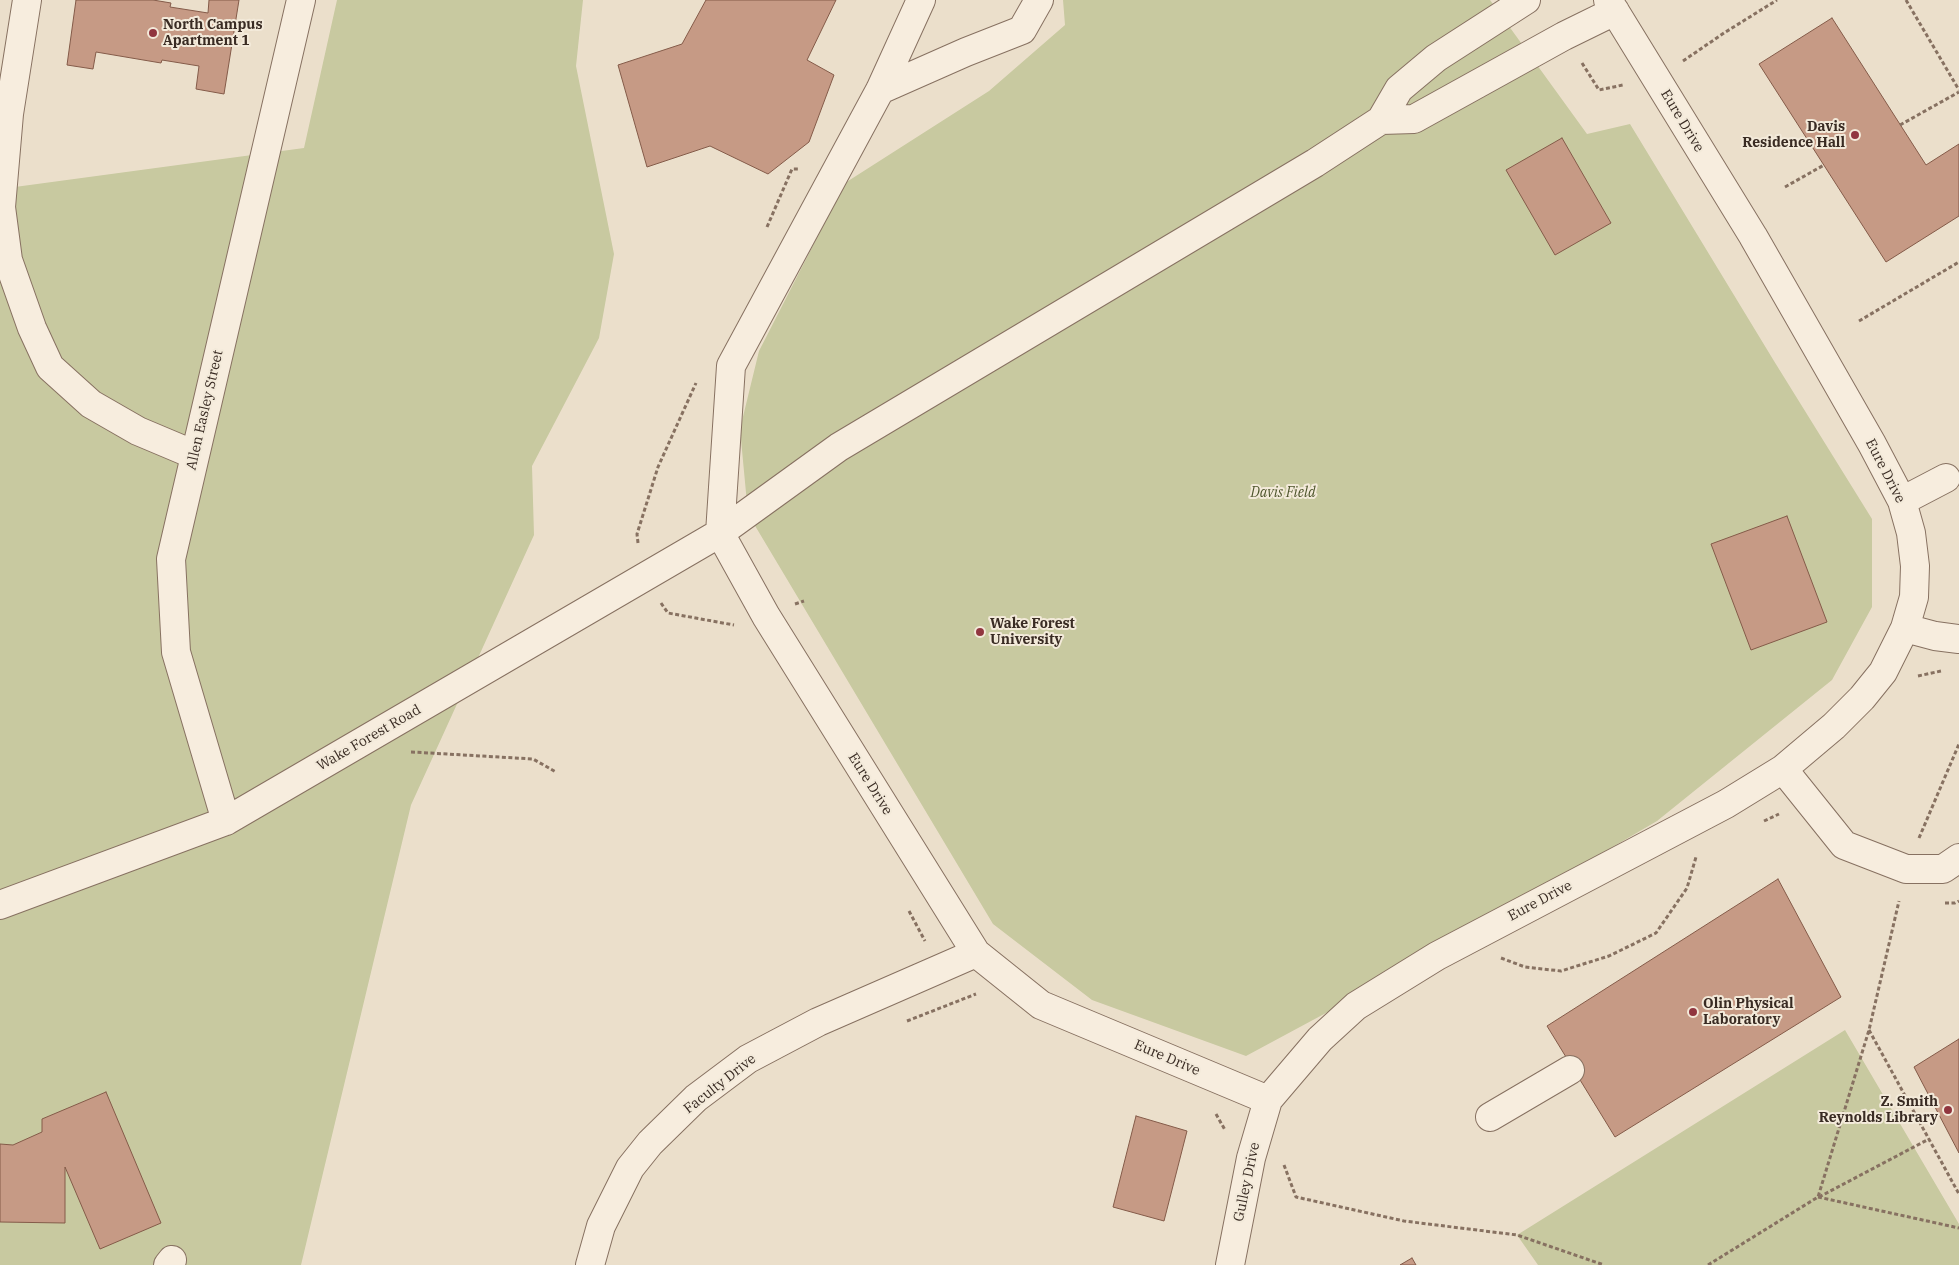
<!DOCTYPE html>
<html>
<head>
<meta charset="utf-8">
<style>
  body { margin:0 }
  canvas { display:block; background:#ebdfcb }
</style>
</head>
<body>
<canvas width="1959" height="1265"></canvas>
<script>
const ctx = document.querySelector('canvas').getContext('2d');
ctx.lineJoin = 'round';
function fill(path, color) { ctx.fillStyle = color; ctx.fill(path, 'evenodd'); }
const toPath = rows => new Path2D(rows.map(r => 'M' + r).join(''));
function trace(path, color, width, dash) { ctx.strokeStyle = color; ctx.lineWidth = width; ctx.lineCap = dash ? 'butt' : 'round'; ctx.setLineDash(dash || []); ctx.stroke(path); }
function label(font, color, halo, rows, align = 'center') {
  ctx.font = font + ' "IBM Plex Serif",serif'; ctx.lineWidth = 4; ctx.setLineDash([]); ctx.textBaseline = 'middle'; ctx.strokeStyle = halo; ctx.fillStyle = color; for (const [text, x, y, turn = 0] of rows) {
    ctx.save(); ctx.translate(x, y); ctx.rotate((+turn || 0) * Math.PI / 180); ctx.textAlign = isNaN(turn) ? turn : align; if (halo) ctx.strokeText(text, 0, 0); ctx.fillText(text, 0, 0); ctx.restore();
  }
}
const green = toPath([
  [337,0,583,0,576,66,614,254,599,338,532,466,534,535,411,805,301,1265,0,1265,0,189,304,148],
  [1063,0,1490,0,1587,134,1630,124,1774,361,1872,519,1872,607,1832,680,1657,821,1365,992,1246,1056,1092,1000,993,924,748,514,740,429,759,351,845,183,989,91,1065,25],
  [1845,1030,1959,1224,1959,1265,1538,1265,1517,1235]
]);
const building = toPath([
  [76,0,153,0,171,3,170,7,208,13,209,0,239,0,224,94,196,89,199,66,162,60,161,63,96,52,93,69,67,65,76,0],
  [706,0,836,0,807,60,834,75,809,142,768,174,710,146,647,167,618,65,682,44,706,0],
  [1832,18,1926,165,1959,144,1959,216,1886,262,1759,64,1832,18],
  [1562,138,1611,223,1555,255,1506,170,1562,138],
  [1787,516,1827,622,1751,650,1711,544,1787,516],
  [1778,879,1841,997,1615,1137,1547,1026,1778,879],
  [1959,1039,1959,1153,1914,1067,1959,1039],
  [106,1092,161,1223,100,1249,65,1167,65,1223,0,1222,0,1144,13,1145,42,1132,42,1119,106,1092],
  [1136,1116,1187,1131,1164,1221,1113,1207,1136,1116],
  [1412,1258,1416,1265,1400,1265,1412,1258]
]);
const path = toPath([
  [1906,0,1959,90],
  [1683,61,1724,33,1777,0],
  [1582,63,1599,90,1623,85],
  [1900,125,1959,92],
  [1785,187,1824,165],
  [767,227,792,169,800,169],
  [1859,321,1959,262],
  [638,543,637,534,658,467,696,383],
  [661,603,668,613,734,625],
  [795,604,804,601],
  [1918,676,1941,671],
  [411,752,533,759,556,772],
  [1764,821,1779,814],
  [1919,838,1959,744],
  [1945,903,1955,903,1959,901],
  [909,911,925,941],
  [1501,958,1525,967,1561,971,1609,956,1656,933,1687,888,1696,857],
  [907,1021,976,994],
  [1869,1030,1959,1194],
  [1216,1114,1225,1130],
  [1284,1165,1296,1197,1404,1221,1517,1235,1604,1265],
  [1818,1197,1959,1228],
  [1819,1197,1929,1139],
  [1708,1265,1818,1197,1869,1030,1899,901]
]);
const minor = toPath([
  [27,0,9,114,1,207,8,260,32,328,50,367,91,404,138,431,195,455],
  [880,90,966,52,1022,30,1039,0],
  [1381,120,1414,119,1564,36,1615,11],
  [1902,501,1946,478],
  [720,533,766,616,976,953,1041,1005,1268,1100],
  [720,533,731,366,880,90,921,0],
  [1905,628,1935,636,1959,639],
  [1783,769,1844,845,1906,869,1943,869,1959,858],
  [226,821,176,652,171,559,301,0],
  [0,905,226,821,720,533,839,447,1315,163,1381,120,1399,89,1436,58,1526,0],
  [1490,1117,1570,1070],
  [168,1265,172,1260],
  [590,1265,601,1226,630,1168,650,1143,696,1098,748,1059,818,1022,976,953],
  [1230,1265,1251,1158,1268,1100,1320,1039,1356,1006,1437,956,1726,804,1783,769,1834,726,1862,698,1883,672,1905,628,1914,597,1915,566,1911,533,1902,501,1872,444,1753,236,1608,0]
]);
const markers = [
  [153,33,5,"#91363f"],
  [1855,135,5,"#91363f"],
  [980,632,5,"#91363f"],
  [1693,1012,5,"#91363f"],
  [1948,1110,5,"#91363f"]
];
const poiNames = [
  ["North Campus",163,25],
  ["Apartment 1",163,41],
  ["Davis",1845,127,"right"],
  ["Residence Hall",1845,143,"right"],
  ["Wake Forest",990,624],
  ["University",990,640],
  ["Olin Physical",1703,1004],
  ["Laboratory",1703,1020],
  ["Z. Smith",1938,1102,"right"],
  ["Reynolds Library",1938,1118,"right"]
];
const streetNames = [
  ["Eure Drive",1682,121,59],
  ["Allen Easley Street",205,410,-77],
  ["Eure Drive",1885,471,63],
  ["Wake Forest Road",369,738,-30],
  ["Eure Drive",870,784,58],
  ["Eure Drive",1540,901,-28],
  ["Eure Drive",1167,1058,23],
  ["Faculty Drive",720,1084,-38],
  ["Gulley Drive",1247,1182,-78]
];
const parkNames = [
  ["Davis Field",1283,493]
];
fill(green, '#c8c9a0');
fill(building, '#c69a85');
trace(building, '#845b49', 1);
trace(minor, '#877161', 30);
trace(path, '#877161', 3, [4, 2.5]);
trace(minor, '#f7edde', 28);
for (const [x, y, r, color] of markers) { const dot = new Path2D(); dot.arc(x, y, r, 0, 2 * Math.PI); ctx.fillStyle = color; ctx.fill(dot); trace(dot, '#f3eada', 2); }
label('bold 14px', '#392b23', '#f3eada', poiNames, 'left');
label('14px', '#392b23', '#f3eada', streetNames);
label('italic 14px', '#4d542b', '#f3eada', parkNames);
</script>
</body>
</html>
